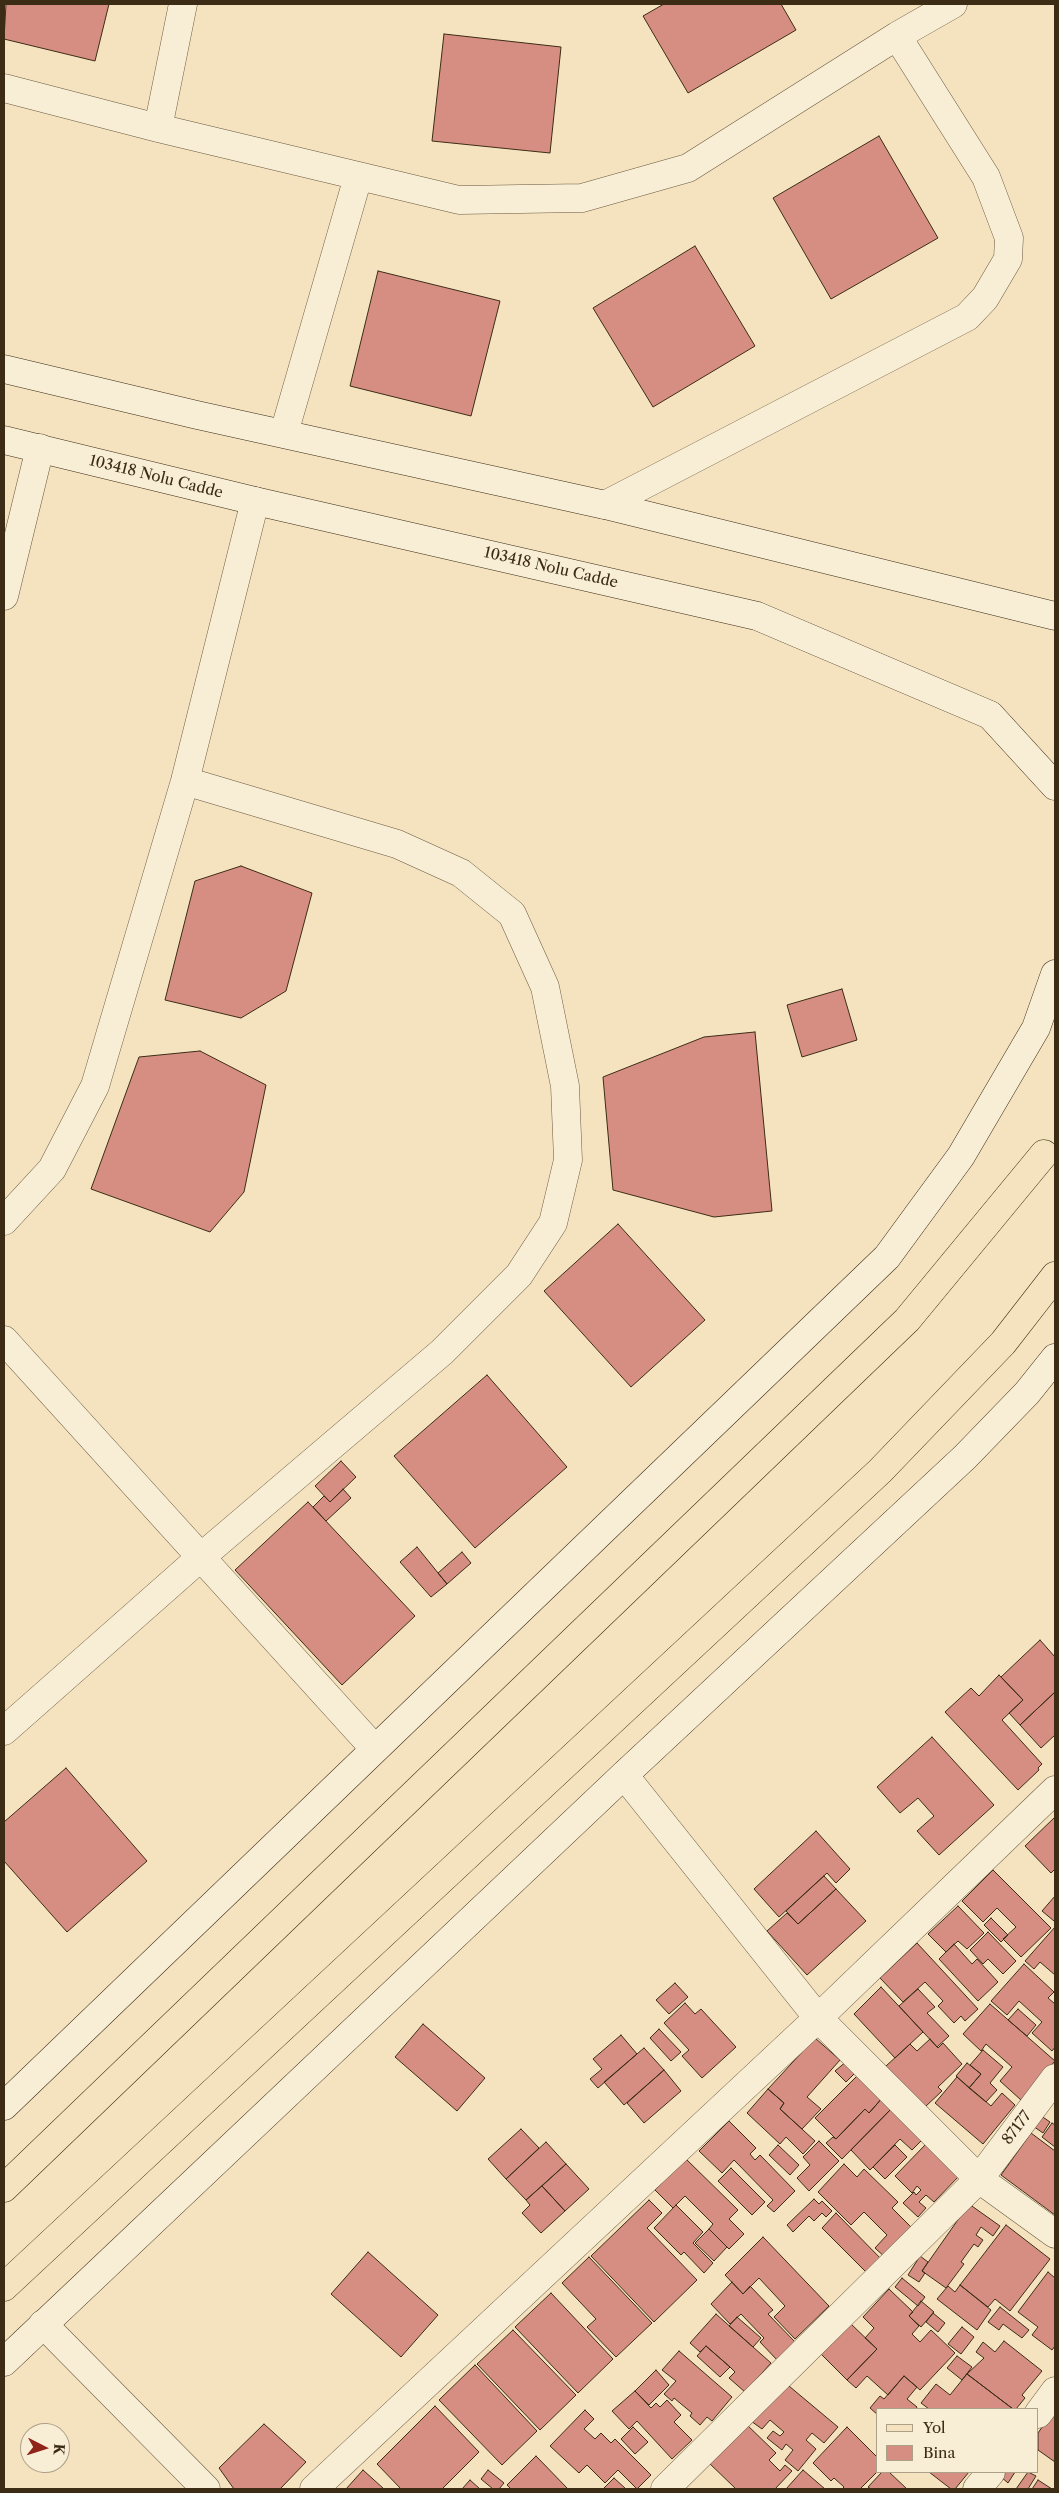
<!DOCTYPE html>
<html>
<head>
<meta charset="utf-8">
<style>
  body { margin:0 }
  #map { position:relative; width:1059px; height:2493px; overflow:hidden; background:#f4e3be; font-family:"Libre Caslon Text",serif }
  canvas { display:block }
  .frame { position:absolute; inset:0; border:5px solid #3c2c16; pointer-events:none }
  .legend { position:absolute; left:876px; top:2408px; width:162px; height:65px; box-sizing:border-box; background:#f8edd5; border:1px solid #ada089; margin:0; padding:6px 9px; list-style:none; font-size:15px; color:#3c2c16 }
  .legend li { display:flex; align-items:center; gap:10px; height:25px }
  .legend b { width:25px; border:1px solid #ada089 }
  .north { position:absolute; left:20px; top:2423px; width:50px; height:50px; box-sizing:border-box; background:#f8edd5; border:1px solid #ada089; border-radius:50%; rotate:95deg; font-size:14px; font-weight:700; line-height:20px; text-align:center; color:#3c2c16 }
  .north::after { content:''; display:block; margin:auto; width:18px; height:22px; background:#8f2418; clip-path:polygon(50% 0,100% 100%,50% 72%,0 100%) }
</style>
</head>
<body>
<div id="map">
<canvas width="1059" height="2493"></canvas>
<div class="frame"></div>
<ul class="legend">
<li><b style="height:6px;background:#f4e3be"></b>Yol</li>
<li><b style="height:14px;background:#d78e82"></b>Bina</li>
</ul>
<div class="north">K</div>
</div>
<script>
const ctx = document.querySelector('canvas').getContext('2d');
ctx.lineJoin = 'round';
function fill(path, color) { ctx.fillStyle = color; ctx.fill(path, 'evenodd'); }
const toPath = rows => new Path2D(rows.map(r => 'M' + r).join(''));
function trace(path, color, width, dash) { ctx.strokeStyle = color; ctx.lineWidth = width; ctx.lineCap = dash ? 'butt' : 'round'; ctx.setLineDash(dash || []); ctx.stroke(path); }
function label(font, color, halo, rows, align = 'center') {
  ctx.font = font + ' "Libre Caslon Text",serif'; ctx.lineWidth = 5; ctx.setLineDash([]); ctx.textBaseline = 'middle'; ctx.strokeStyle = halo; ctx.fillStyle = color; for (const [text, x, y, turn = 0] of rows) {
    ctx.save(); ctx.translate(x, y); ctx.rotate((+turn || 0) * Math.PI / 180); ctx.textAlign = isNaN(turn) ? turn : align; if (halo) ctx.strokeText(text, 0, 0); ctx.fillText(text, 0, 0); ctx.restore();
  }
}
const building = toPath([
  [6,4,109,4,95,61,4,39,6,4],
  [664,4,781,4,796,30,688,93,643,16,664,4],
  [444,34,561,47,550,153,432,141,444,34],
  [879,136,938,238,831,299,773,198,879,136],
  [695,246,755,346,653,407,593,308,695,246],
  [378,271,500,301,471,416,350,386,378,271],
  [241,866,312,893,286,991,241,1018,165,1000,195,881,241,866],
  [842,989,857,1040,802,1057,787,1005,842,989],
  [755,1032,772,1211,714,1217,613,1190,603,1077,704,1037,755,1032],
  [200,1051,266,1085,244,1192,210,1232,91,1189,139,1057,200,1051],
  [618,1224,705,1320,631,1387,544,1291,618,1224],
  [487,1375,567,1467,475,1548,394,1456,487,1375],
  [341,1461,356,1477,330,1502,315,1486,341,1461],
  [343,1489,351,1498,326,1521,313,1507,324,1496,330,1502,343,1489],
  [308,1502,415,1616,342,1685,235,1570,308,1502],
  [417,1547,447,1584,431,1597,400,1562,417,1547],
  [462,1552,471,1563,447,1584,438,1573,462,1552],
  [1040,1640,1055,1657,1055,1692,1020,1725,1009,1713,1023,1700,1001,1677,1040,1640],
  [999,1675,1023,1700,1002,1720,1042,1764,1038,1768,1039,1770,1018,1790,945,1712,971,1688,979,1696,999,1675],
  [1055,1692,1055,1735,1041,1748,1020,1725,1055,1692],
  [932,1737,994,1805,939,1855,917,1831,934,1816,918,1798,900,1813,877,1787,932,1737],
  [66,1768,147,1861,67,1932,4,1861,4,1822,66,1768],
  [1055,1817,1055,1869,1051,1873,1025,1846,1055,1817],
  [816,1831,850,1869,836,1883,827,1873,779,1917,754,1889,816,1831],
  [993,1870,1051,1928,1021,1957,1003,1939,1016,1927,997,1908,983,1922,962,1901,993,1870],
  [824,1876,836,1889,798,1924,786,1911,824,1876],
  [836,1889,866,1921,807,1975,767,1931,787,1913,798,1924,836,1889],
  [1055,1896,1055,1920,1054,1921,1042,1911,1055,1896],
  [958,1906,984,1933,967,1949,958,1941,946,1952,928,1934,958,1906],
  [991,1918,1008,1935,1001,1942,984,1925,991,1918],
  [1055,1927,1055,1975,1040,1962,1034,1969,1025,1961,1055,1927],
  [988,1932,1016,1961,1003,1974,988,1959,983,1964,970,1950,988,1932],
  [917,1943,978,2009,965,2021,961,2016,954,2023,938,2006,943,2001,925,1982,903,2002,880,1978,917,1943],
  [954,1944,972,1964,977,1959,998,1982,978,2001,939,1959,954,1944],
  [1024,1964,1054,1992,1048,1998,1055,2004,1055,2047,1052,2051,1032,2033,1042,2022,1019,2001,1007,2015,991,2001,1024,1964],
  [675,1983,688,1997,669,2014,656,2000,675,1983],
  [881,1987,923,2032,895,2058,854,2014,881,1987],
  [918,1989,935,2007,927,2013,949,2036,937,2047,899,2006,918,1989],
  [685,2003,695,2014,701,2009,736,2047,702,2078,682,2056,689,2050,664,2023,685,2003],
  [990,2004,1055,2061,1021,2100,1000,2081,1012,2067,986,2044,981,2051,963,2034,990,2004],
  [1018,2009,1036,2025,1027,2036,1008,2020,1018,2009],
  [423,2024,485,2078,457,2111,395,2057,423,2024],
  [659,2029,681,2052,671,2061,650,2038,659,2029],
  [621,2035,637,2054,598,2088,590,2079,602,2069,593,2059,621,2035],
  [815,2038,840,2060,807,2097,821,2109,802,2129,780,2109,784,2103,768,2089,815,2038],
  [930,2039,938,2048,943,2043,962,2064,938,2087,942,2091,925,2107,886,2066,910,2044,917,2051,930,2039],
  [644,2048,664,2070,624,2105,604,2082,644,2048],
  [983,2050,1003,2067,990,2083,997,2090,986,2102,969,2088,981,2074,970,2065,983,2050],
  [847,2061,857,2071,846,2082,835,2071,847,2061],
  [967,2063,981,2074,969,2088,956,2076,967,2063],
  [664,2070,681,2091,644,2123,627,2103,664,2070],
  [860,2073,884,2096,869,2113,865,2109,836,2139,815,2118,860,2073],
  [957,2077,991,2106,1002,2093,1015,2105,983,2144,935,2103,957,2077],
  [768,2089,784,2103,780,2109,815,2141,803,2154,786,2137,780,2144,747,2113,768,2089],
  [884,2096,894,2106,842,2159,826,2143,833,2137,836,2139,865,2109,869,2113,884,2096],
  [894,2106,925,2137,912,2150,900,2139,870,2170,851,2150,894,2106],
  [1037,2113,1050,2122,1043,2133,1030,2124,1037,2113],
  [729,2121,756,2148,750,2154,755,2160,760,2155,795,2191,774,2212,767,2206,773,2200,734,2160,722,2173,699,2151,729,2121],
  [1052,2123,1055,2125,1055,2147,1042,2137,1052,2123],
  [521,2129,539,2148,506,2179,488,2159,521,2129],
  [1031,2133,1055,2151,1055,2215,1001,2175,1031,2133],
  [819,2141,839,2161,809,2191,797,2178,810,2165,803,2157,819,2141],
  [546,2142,566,2164,526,2200,506,2179,546,2142],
  [927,2143,960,2175,934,2202,926,2195,919,2202,926,2208,918,2217,903,2203,914,2192,916,2195,921,2190,917,2186,912,2193,895,2176,927,2143],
  [778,2145,799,2165,790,2175,769,2155,778,2145],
  [895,2145,907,2157,885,2179,873,2167,895,2145],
  [686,2159,738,2210,729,2219,744,2234,729,2249,709,2229,713,2224,685,2196,673,2208,655,2190,686,2159],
  [566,2164,589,2189,565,2211,542,2186,566,2164],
  [844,2164,857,2177,864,2169,898,2202,892,2208,915,2231,887,2259,875,2248,887,2235,864,2212,851,2225,818,2192,844,2164],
  [731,2168,765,2202,752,2215,718,2181,731,2168],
  [542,2186,565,2211,541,2233,522,2213,530,2205,526,2200,542,2186],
  [814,2199,819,2204,822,2201,832,2211,826,2217,822,2213,814,2221,809,2216,793,2232,787,2225,814,2199],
  [649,2200,662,2213,647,2228,697,2280,654,2322,591,2256,649,2200],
  [969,2204,1000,2226,993,2236,981,2227,976,2235,983,2240,978,2247,974,2244,961,2262,964,2264,946,2288,922,2271,969,2204],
  [676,2205,703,2232,693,2243,713,2263,704,2273,684,2252,681,2255,654,2228,676,2205],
  [836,2213,885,2263,871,2277,822,2228,836,2213],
  [1006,2225,1050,2259,1010,2311,995,2299,988,2307,960,2285,1006,2225],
  [709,2229,727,2247,714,2261,695,2243,709,2229],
  [763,2237,829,2306,795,2339,774,2317,785,2306,759,2278,743,2294,725,2275,763,2237],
  [368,2252,438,2315,401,2357,331,2294,368,2252],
  [920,2256,928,2262,922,2271,925,2273,919,2282,908,2275,920,2256],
  [589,2257,652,2323,616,2357,587,2327,596,2319,562,2283,589,2257],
  [1048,2272,1055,2278,1055,2346,1052,2350,1032,2335,1038,2327,1018,2312,1048,2272],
  [902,2278,925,2297,918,2306,895,2287,902,2278],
  [732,2282,743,2294,750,2286,773,2310,768,2314,797,2344,778,2361,760,2342,764,2338,741,2314,730,2324,711,2304,732,2282],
  [960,2285,991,2310,977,2330,937,2299,948,2286,955,2292,960,2285],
  [889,2289,913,2312,909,2316,919,2326,912,2334,920,2342,931,2330,955,2353,920,2390,904,2376,888,2395,867,2376,856,2388,847,2380,877,2349,865,2338,874,2328,863,2317,889,2289],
  [551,2293,613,2359,578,2393,515,2327,551,2293],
  [921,2301,934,2312,921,2327,909,2316,921,2301],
  [1000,2307,1029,2330,1022,2338,1003,2324,999,2330,988,2322,1000,2307],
  [933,2313,945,2323,938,2332,926,2322,933,2313],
  [716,2314,771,2363,745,2392,729,2378,735,2372,730,2367,706,2346,700,2352,690,2343,716,2314],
  [737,2317,761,2338,753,2347,729,2326,737,2317],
  [850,2323,877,2349,847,2380,821,2354,850,2323],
  [962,2327,974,2337,961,2354,948,2344,962,2327],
  [513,2330,576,2395,540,2430,477,2364,513,2330],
  [1004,2341,1042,2371,1022,2395,1025,2398,1016,2409,1013,2409,967,2374,984,2358,976,2352,983,2342,995,2352,1004,2341],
  [706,2346,730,2367,720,2377,697,2356,706,2346],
  [679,2351,732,2397,712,2421,707,2417,700,2425,690,2416,692,2413,674,2398,672,2401,664,2394,676,2381,662,2370,679,2351],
  [957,2356,972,2367,962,2380,947,2368,957,2356],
  [475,2365,537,2431,502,2465,439,2400,475,2365],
  [656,2370,669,2385,649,2405,635,2391,656,2370],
  [967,2374,1013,2409,929,2409,921,2403,936,2384,950,2395,967,2374],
  [904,2376,917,2387,907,2399,917,2407,916,2409,878,2409,878,2415,870,2408,880,2396,884,2399,904,2376],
  [783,2381,838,2427,824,2443,812,2433,806,2440,816,2449,798,2471,785,2460,793,2450,786,2444,782,2450,767,2438,773,2431,780,2436,784,2432,770,2420,762,2429,751,2421,783,2381],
  [635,2391,651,2408,656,2403,660,2407,667,2400,681,2415,674,2422,692,2440,672,2459,637,2421,629,2429,612,2411,635,2391],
  [435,2406,479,2452,442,2489,401,2489,377,2464,435,2406],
  [585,2410,594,2419,584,2429,595,2439,601,2433,611,2443,615,2439,651,2475,637,2489,618,2470,605,2483,587,2465,579,2473,550,2446,585,2410],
  [1054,2410,1055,2410,1055,2462,1038,2450,1038,2433,1054,2410],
  [744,2422,776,2453,769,2460,780,2471,785,2465,792,2471,775,2489,736,2489,707,2461,744,2422],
  [264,2424,306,2462,280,2489,234,2489,219,2468,264,2424],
  [633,2427,648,2442,635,2454,621,2439,633,2427],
  [847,2427,878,2458,878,2471,860,2489,842,2489,844,2487,834,2478,831,2481,813,2463,847,2427],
  [536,2456,568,2489,511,2489,507,2485,536,2456],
  [363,2470,384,2489,346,2489,363,2470],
  [488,2470,504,2483,499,2489,493,2489,481,2479,488,2470],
  [803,2470,825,2489,786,2489,803,2470],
  [882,2472,889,2472,907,2489,871,2489,868,2487,882,2472],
  [929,2472,969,2472,955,2489,951,2489,929,2472],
  [1003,2472,1015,2472,1008,2483,1000,2476,1003,2472],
  [1028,2472,1036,2476,1028,2489,1016,2489,1028,2472],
  [614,2478,626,2489,603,2489,614,2478],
  [470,2480,480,2489,462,2489,470,2480],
  [1038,2480,1052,2489,1032,2489,1038,2480]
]);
const street = toPath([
  [4,88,158,128,459,200,582,198,688,168,897,36,953,4],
  [158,128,183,4],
  [284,433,358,177],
  [605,505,967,317,985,298,1008,259,1009,238,986,177,897,36],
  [4,596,40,448],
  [4,1221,52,1169,95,1086,185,781,255,501],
  [4,1340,374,1748],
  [4,1731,201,1557,442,1352,519,1275,553,1223,568,1160,565,1086,545,987,512,914,461,873,397,844,185,781],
  [624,1775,818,2018,979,2179,1055,2234],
  [43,2324,206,2489],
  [1038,2414,1055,2391],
  [314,2489,818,2018,1055,1790],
  [665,2489,979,2179,1055,2078],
  [977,2489,991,2472]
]);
const secondary = toPath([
  [4,369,197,415,605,505,1055,616],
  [4,440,255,501,757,616,990,715,1055,786],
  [4,2106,887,1257,961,1156,1036,1028,1055,974],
  [4,2362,624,1775,965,1457,1027,1393,1055,1358]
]);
const primary = toPath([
  [4,2188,907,1320,1044,1154],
  [4,2287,880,1471,1003,1343,1055,1276]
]);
const streetNames = [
  ["103418 Nolu Cadde",156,477,14],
  ["103418 Nolu Cadde",551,568,13],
  ["87177",1017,2128,-53]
];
fill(building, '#d78e82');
trace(building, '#3c2c16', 1);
trace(street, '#6a5a40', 29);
trace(secondary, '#3c2c16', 29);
trace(primary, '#3c2c16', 29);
trace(street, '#f8edd5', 28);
trace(secondary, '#f8edd5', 28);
trace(primary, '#f4e3be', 28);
label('15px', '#3c2c16', '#f8edd5', streetNames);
</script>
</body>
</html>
